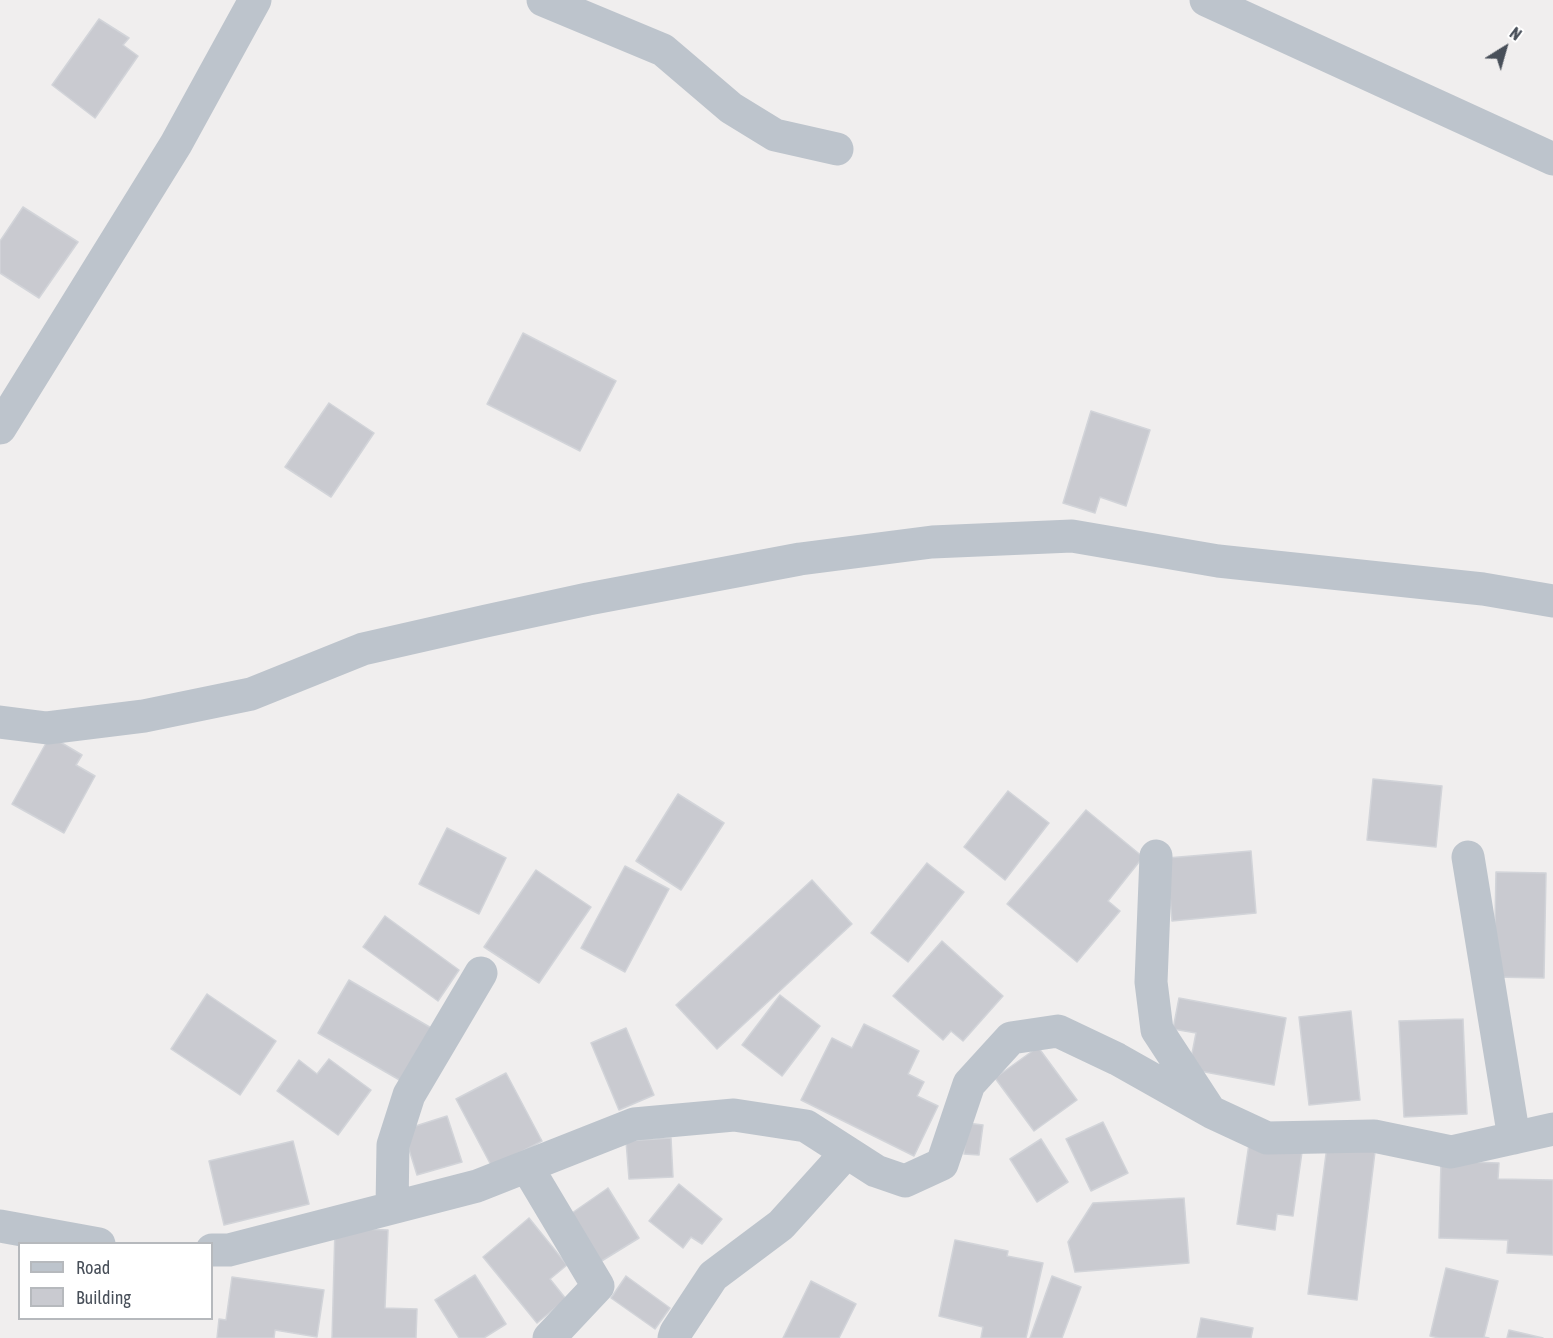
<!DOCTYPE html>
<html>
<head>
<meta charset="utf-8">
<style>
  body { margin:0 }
  #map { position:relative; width:1553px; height:1338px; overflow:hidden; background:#f0eeee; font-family:"Asap Condensed",sans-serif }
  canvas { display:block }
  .legend { position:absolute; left:18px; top:1242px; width:195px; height:78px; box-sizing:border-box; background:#fff; border:2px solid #b6b9bd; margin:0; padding:8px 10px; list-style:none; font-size:18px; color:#484f59 }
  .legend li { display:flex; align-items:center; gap:12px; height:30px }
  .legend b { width:30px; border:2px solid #b6b9bd }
  .north { position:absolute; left:1475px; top:18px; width:60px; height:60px; -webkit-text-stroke:4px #fff; paint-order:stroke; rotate:37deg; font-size:16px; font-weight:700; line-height:24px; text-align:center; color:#484f59 }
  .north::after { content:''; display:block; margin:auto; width:21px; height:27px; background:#484f59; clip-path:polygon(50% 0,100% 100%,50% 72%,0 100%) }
</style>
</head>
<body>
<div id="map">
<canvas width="1553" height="1338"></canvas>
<ul class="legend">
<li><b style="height:8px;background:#bdc4cc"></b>Road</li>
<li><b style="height:16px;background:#c9cad0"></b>Building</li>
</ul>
<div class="north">N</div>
</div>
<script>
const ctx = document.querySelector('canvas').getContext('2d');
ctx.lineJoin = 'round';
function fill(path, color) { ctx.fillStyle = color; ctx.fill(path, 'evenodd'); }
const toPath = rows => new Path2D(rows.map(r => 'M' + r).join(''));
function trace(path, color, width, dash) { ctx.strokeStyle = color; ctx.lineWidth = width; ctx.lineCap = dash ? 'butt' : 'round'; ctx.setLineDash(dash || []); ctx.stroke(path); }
const building = toPath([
  [99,19,129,38,123,45,138,56,95,118,52,85,99,19],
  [23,207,78,242,39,298,0,273,0,241,23,207],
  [523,333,616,381,580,451,487,404,523,333],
  [329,403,374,433,331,497,285,467,329,403],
  [1091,411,1150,430,1126,506,1100,497,1095,513,1063,503,1091,411],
  [50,736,82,755,76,765,95,776,64,833,12,804,50,736],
  [1373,779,1442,786,1436,847,1367,840,1373,779],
  [1008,791,1049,823,1005,880,964,847,1008,791],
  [678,794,724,823,681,890,636,861,678,794],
  [1086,810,1143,857,1108,901,1120,911,1077,962,1007,904,1086,810],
  [447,828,506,858,479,914,419,884,447,828],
  [1251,851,1256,913,1172,921,1167,858,1251,851],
  [927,863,964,892,908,962,871,933,927,863],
  [625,866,669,889,625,972,581,948,625,866],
  [536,870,591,907,539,983,484,947,536,870],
  [1496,872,1546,873,1544,978,1494,977,1496,872],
  [812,880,852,924,717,1049,676,1005,812,880],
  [385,916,459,970,438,1001,363,947,385,916],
  [942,941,1003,996,963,1041,951,1031,943,1040,893,996,942,941],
  [349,980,433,1029,403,1082,318,1033,349,980],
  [207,994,276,1041,240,1095,171,1049,207,994],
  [780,995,820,1026,782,1076,742,1045,780,995],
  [1179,998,1286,1018,1274,1085,1189,1069,1196,1033,1173,1029,1179,998],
  [1351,1011,1360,1100,1309,1105,1299,1017,1351,1011],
  [1463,1019,1467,1114,1404,1117,1399,1021,1463,1019],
  [864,1024,919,1051,908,1074,924,1082,917,1096,938,1106,914,1156,801,1100,832,1038,852,1048,864,1024],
  [626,1028,654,1095,619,1110,591,1043,626,1028],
  [1038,1047,1077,1100,1034,1131,995,1078,1038,1047],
  [329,1059,371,1090,338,1135,277,1091,299,1060,317,1074,329,1059],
  [506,1073,542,1141,492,1167,456,1099,506,1073],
  [447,1116,462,1162,417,1175,403,1130,447,1116],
  [1103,1122,1128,1173,1091,1191,1066,1139,1103,1122],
  [967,1123,983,1125,979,1155,964,1154,967,1123],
  [1250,1137,1303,1145,1293,1216,1277,1214,1275,1230,1237,1224,1250,1137],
  [671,1138,673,1177,629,1179,626,1141,671,1138],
  [1041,1139,1068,1182,1037,1202,1010,1159,1041,1139],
  [293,1141,309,1204,224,1225,209,1161,293,1141],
  [1327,1146,1375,1152,1357,1300,1308,1294,1327,1146],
  [1441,1161,1499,1163,1498,1179,1553,1180,1553,1255,1507,1253,1508,1240,1439,1238,1441,1161],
  [679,1184,722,1219,702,1244,691,1237,683,1248,649,1221,679,1184],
  [608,1188,639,1238,600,1262,572,1213,608,1188],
  [1184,1198,1189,1263,1075,1272,1068,1242,1093,1203,1184,1198],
  [529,1218,567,1265,550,1279,566,1299,537,1323,483,1257,529,1218],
  [335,1228,388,1230,385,1308,417,1309,416,1338,332,1338,335,1228],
  [955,1240,1008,1251,1007,1256,1043,1263,1026,1338,981,1338,983,1327,939,1316,955,1240],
  [1446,1268,1498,1281,1484,1337,1489,1338,1439,1338,1430,1336,1446,1268],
  [475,1275,506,1324,484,1338,459,1338,435,1300,475,1275],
  [626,1276,670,1308,655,1329,611,1298,626,1276],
  [1052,1276,1081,1287,1062,1338,1030,1338,1052,1276],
  [232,1277,324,1290,317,1337,275,1330,274,1338,217,1338,219,1319,226,1320,232,1277],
  [811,1281,856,1304,839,1338,783,1338,811,1281],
  [1201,1318,1253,1328,1251,1338,1197,1338,1201,1318],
  [1509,1330,1543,1338,1507,1338,1509,1330]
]);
const minor = toPath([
  [543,0,663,50,731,108,775,135,837,149],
  [1206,0,1553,159],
  [0,428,176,144,255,0],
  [0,722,47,728,144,716,251,694,363,649,486,621,588,599,800,559,932,542,1072,536,1218,561,1483,589,1553,601],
  [1156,856,1151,982,1157,1030,1208,1108],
  [1468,857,1514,1138],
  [527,1167,598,1286,549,1338],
  [392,1208,393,1145,409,1095,481,973],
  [0,1226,99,1244],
  [212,1250,229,1250,477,1186,634,1124,734,1115,806,1126,876,1171,905,1181,942,1164,969,1084,1011,1038,1058,1031,1117,1059,1211,1112,1267,1138,1374,1136,1451,1152,1553,1129],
  [674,1338,676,1332,713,1276,781,1225,847,1152]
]);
fill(building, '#c9cad0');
trace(building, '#d2d4d9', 1.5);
trace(minor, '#bdc4cc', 33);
</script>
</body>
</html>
